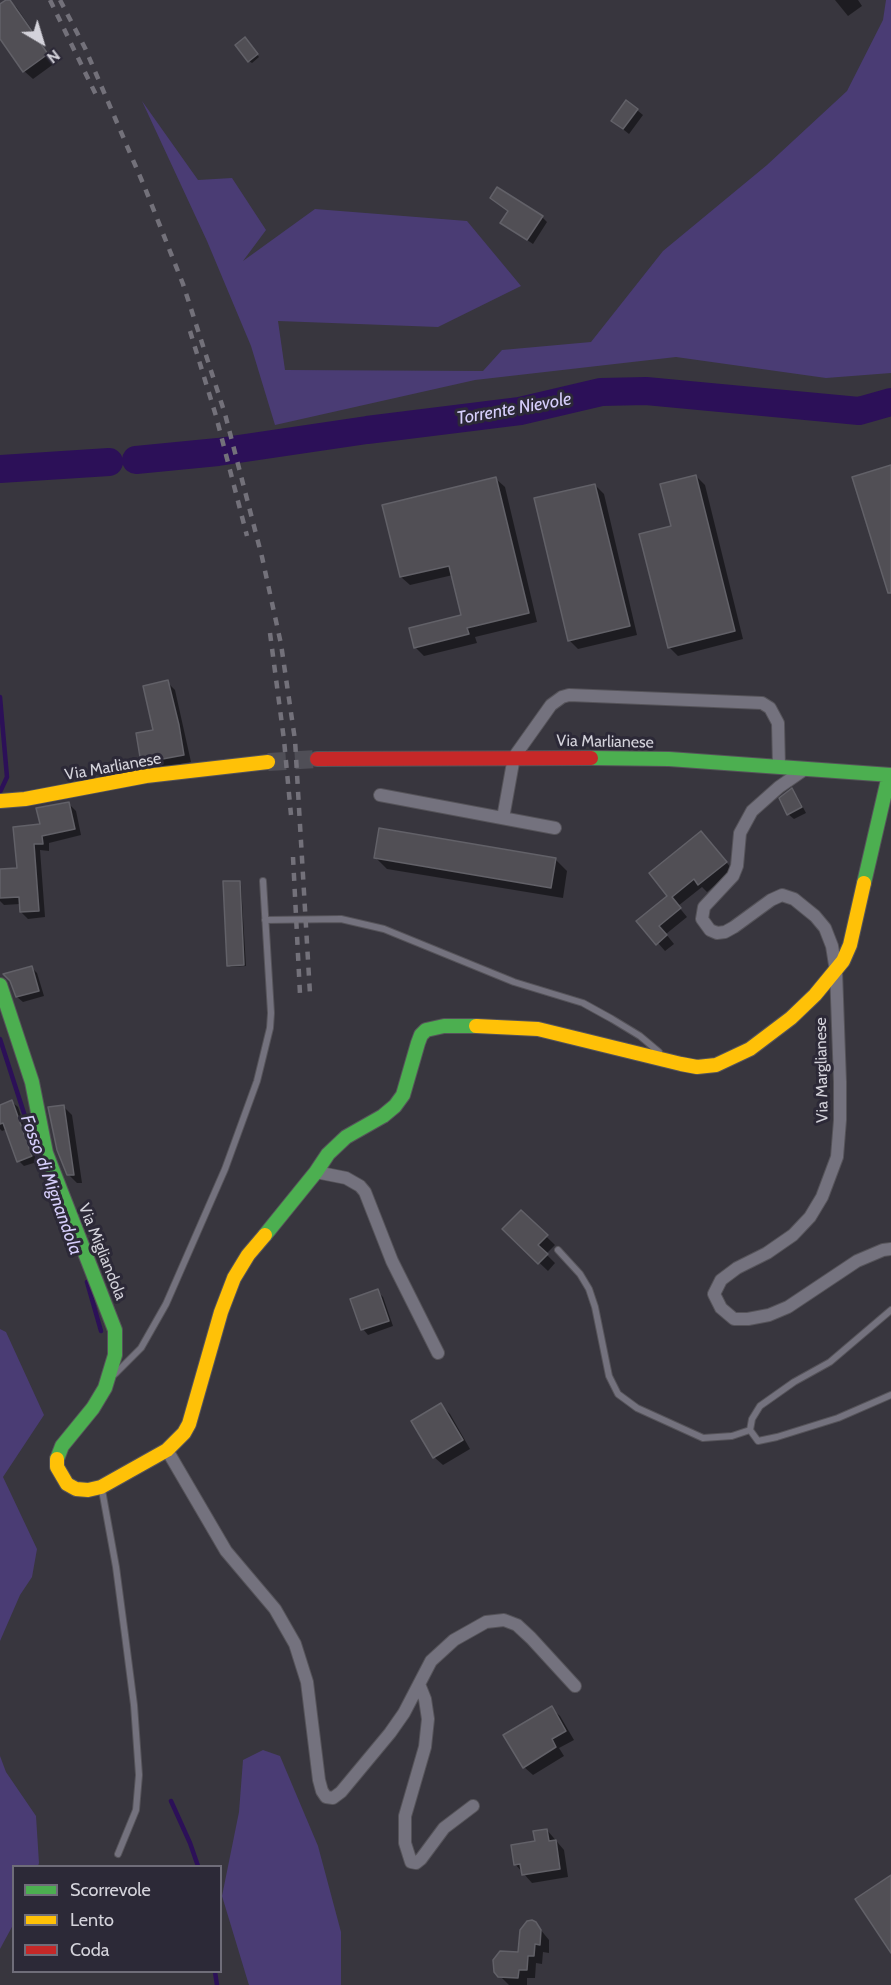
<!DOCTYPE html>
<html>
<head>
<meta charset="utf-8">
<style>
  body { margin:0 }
  #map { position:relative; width:891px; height:1985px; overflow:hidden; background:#38363e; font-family:Cabin,sans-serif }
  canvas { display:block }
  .legend { position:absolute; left:12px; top:1865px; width:210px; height:108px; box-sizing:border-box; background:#2c2937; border:2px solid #6f6d79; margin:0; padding:8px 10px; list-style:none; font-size:18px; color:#d4d3db }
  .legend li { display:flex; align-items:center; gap:12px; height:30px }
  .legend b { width:30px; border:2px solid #6f6d79 }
  .north { position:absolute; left:12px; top:12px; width:60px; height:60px; -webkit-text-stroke:4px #2c2937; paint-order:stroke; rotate:142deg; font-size:16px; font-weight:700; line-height:24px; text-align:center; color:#d4d3db }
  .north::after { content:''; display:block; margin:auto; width:21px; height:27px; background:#d4d3db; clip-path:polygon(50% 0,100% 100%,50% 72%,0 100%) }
</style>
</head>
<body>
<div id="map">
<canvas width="891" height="1985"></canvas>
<ul class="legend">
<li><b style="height:8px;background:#4caf50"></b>Scorrevole</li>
<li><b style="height:8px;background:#ffc107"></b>Lento</li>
<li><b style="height:8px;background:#c62828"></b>Coda</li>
</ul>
<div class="north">N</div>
</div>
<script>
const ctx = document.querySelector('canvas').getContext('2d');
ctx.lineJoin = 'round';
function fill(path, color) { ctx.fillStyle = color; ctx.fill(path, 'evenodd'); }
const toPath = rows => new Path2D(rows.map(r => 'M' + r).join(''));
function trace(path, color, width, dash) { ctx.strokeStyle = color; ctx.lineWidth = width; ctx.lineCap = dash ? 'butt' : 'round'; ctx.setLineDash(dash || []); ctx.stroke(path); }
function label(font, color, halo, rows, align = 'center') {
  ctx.font = font + ' Cabin,sans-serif'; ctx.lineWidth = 6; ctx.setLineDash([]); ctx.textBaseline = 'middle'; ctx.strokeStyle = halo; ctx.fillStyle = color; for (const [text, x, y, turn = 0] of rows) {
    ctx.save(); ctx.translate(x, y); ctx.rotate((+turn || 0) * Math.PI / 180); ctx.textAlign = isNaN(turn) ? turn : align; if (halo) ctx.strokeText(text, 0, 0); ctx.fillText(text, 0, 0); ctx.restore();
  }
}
const green = toPath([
  [886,0,891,0,891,373,826,378,676,357,475,380,275,425,251,346,207,241,142,101,198,180,232,178,266,230,243,261,315,209,467,221,521,286,438,327,278,321,285,370,483,371,502,350,591,342,663,251,767,165,847,91,883,20],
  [0,1329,6,1332,44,1415,3,1477,37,1549,32,1577,20,1595,0,1641],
  [263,1750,280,1756,318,1846,341,1932,341,1985,249,1985,248,1982,222,1896,239,1812,243,1760],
  [0,1756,6,1772,36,1816,39,1863,38,1866,14,1866,13,1925,0,1949]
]);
const shadow = toPath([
  [9,0,17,8,55,63,33,79,24,71,0,36,0,6],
  [835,0,858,0,862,6,848,16],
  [245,39,259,57,252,63,249,61],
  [627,102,643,115,629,134,619,126],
  [542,217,547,222,533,244,502,223],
  [696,476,705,485,743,639,678,656,669,647,673,527],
  [496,479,505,487,537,622,475,637,477,643,424,656,415,647,463,616,453,575,410,585,401,577],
  [595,485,604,494,637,635,578,649,570,641],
  [167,682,175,690,191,762,150,770,142,762,155,731],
  [792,790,797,796,806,813,794,819,788,814],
  [69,804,76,811,81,835,49,843,49,851,40,850,45,917,28,919,21,912,20,904,4,905,0,901,0,870,19,869,41,825],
  [701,833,733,870,707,892,702,887,678,906,687,917,666,934,674,944,665,951,639,921,669,896],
  [375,857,556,860,567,871,563,898,387,869],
  [239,882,241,884,246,966,231,967,228,965],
  [32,968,37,973,44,996,23,1002,17,997],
  [12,1102,18,1107,37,1162,24,1166,19,1161,7,1129,2,1131,0,1129,0,1106],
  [63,1106,72,1115,82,1183,77,1183,68,1174],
  [521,1212,555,1245,546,1254,555,1263,548,1271,504,1229],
  [377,1291,383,1297,393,1326,368,1335,363,1329],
  [441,1405,450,1414,470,1449,443,1465,434,1457],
  [551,1708,560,1716,574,1740,559,1748,564,1756,533,1775,524,1767],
  [547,1830,564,1850,568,1877,532,1883,515,1864],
  [535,1923,549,1940,549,1953,543,1952,542,1964,536,1963,535,1978,527,1978,527,1985,509,1985,496,1972,520,1954]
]);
const stream = toPath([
  [0,697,7,777,0,792],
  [0,1039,43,1172,73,1246],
  [87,1282,101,1331],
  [171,1801,190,1843,198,1866],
  [215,1972,217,1985]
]);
const river = toPath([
  [136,460,218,452,367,430,520,411,601,392,646,391,859,411,891,402],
  [0,469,109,462]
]);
const building = toPath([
  [6,0,10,0,48,54,23,72,0,39,0,4,6,0],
  [245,37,258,54,248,62,235,45,245,37],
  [626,100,638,109,623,129,611,121,626,100],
  [497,187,543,216,527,240,500,223,508,211,490,198,497,187],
  [891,465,891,593,888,593,852,477,891,465],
  [696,475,735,631,668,648,639,534,671,526,660,484,696,475],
  [496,477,529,613,467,628,469,634,414,648,409,628,461,615,449,566,400,577,382,505,496,477],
  [595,484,630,626,568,641,534,498,595,484],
  [168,680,179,725,184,755,141,763,136,733,153,730,143,686,168,680],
  [792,788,802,807,787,815,779,798,792,788],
  [69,802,75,829,42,836,43,844,34,844,39,911,20,912,19,897,0,898,0,869,17,868,13,827,40,824,36,808,69,802],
  [379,828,556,858,551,888,374,858,379,828],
  [701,831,727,862,698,885,694,879,672,897,681,908,659,926,667,935,656,945,636,921,667,896,649,873,701,831],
  [223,881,240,881,244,965,227,966,223,881],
  [32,966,39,991,16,997,10,981,3,974,32,966],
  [12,1100,32,1156,17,1162,3,1123,0,1124,0,1105,12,1100],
  [64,1105,74,1175,67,1175,57,1150,48,1107,64,1105],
  [521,1210,548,1235,538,1245,548,1254,538,1264,502,1229,521,1210],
  [378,1289,389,1321,361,1330,350,1299,378,1289],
  [441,1403,463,1440,433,1458,411,1421,441,1403],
  [552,1706,566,1731,552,1739,556,1747,523,1768,503,1735,552,1706],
  [547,1829,549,1841,556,1840,560,1869,522,1875,520,1864,514,1865,511,1845,535,1841,533,1831,547,1829],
  [891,1875,891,1953,855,1899,891,1875],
  [532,1920,536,1922,541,1930,540,1945,535,1944,534,1956,528,1956,527,1970,519,1970,518,1978,498,1977,494,1972,493,1960,500,1951,518,1952,520,1930,527,1921,532,1920]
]);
const secondaryTunnel = toPath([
  [268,762,317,759]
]);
const lane = toPath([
  [265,920,341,919,384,929,514,982,583,1003,612,1019,640,1036,659,1052],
  [558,1250,580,1274,589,1289,595,1307,609,1376,618,1394,637,1408,703,1438,732,1436,750,1430],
  [891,1310,830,1362,794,1382,760,1406,752,1419,750,1430,758,1441,777,1437,838,1418,891,1395],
  [115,1374,141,1348,166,1304,225,1169,257,1081,270,1028,271,1013,263,881],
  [102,1490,116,1567,125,1635,134,1705,139,1775,136,1810,118,1854]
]);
const street = toPath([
  [805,769,779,787,752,811,740,833,737,866,733,876,704,907,702,919,710,930,717,933,725,932,734,927,771,900,782,895,794,899,815,916,825,928,832,946,836,971,840,1082,840,1120,837,1157,822,1197,810,1217,793,1235,767,1253,737,1268,721,1280,714,1294,721,1308,734,1319,748,1319,769,1315,788,1307,857,1261,883,1250,891,1249],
  [380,795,555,828],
  [503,818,514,757,551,705,562,697,569,695,762,703,770,708,778,723,779,767],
  [316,1172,346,1178,360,1186,365,1192,392,1261,438,1353],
  [167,1450,226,1551,275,1609,295,1644,307,1682,319,1780,322,1791,326,1797,333,1798,341,1792,390,1733,404,1713,431,1661,454,1640,486,1622,504,1620,517,1625,531,1638,575,1686],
  [419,1684,425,1699,428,1719,425,1747,405,1816,405,1843,411,1862,416,1863,421,1859,444,1828,473,1806]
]);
const fast = toPath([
  [591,758,669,759,891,775],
  [864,883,889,775],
  [0,985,32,1082,46,1153,115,1330,115,1355,105,1388,93,1408,62,1446,57,1459],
  [265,1235,316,1172,328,1154,346,1137,383,1116,395,1106,403,1095,418,1043,421,1035,426,1030,444,1026,476,1026]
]);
const slow = toPath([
  [0,801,25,799,146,776,268,762],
  [476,1026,538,1029,681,1064,697,1067,716,1065,750,1049,791,1018,815,995,843,961,850,945,864,883],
  [57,1459,57,1467,67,1484,76,1489,88,1490,101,1487,167,1450,184,1433,189,1424,221,1312,234,1278,248,1255,265,1235]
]);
const jam = toPath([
  [317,759,591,758]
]);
const rail = toPath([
  [50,0,97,97],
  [60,0,85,48,145,188,183,284,225,414,262,557,281,644,295,740,310,994],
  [190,331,216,416,247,536],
  [270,633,284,740,291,815],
  [293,857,300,994]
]);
const streetNames = [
  ["Via Marlianese",605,742,1],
  ["Via Marlianese",113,767,-10],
  ["Via Marglianese",822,1070,-91],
  ["Via Migliandola",102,1252,68]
];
const waterNames = [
  ["Torrente Nievole",514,409,-10],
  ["Fosso di Mignandola",51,1185,70]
];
fill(green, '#4a3c74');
fill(shadow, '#0007');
trace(stream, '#2c1058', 4.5);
trace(river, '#2c1058', 28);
fill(building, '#514f55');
trace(building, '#626168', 1.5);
trace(secondaryTunnel, '#4f4e56', 18, [18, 9]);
trace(lane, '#555359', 8);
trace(street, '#555359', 14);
trace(fast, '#555359', 16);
trace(slow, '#555359', 16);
trace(jam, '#555359', 16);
trace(lane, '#74727e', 6);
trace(street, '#74727e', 12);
trace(fast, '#4caf50', 14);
trace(slow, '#ffc107', 14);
trace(jam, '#c62828', 14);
trace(rail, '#73717a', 4.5, [8, 8]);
label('16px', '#d4d3db', '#2c2937', streetNames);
label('italic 18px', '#d6cefb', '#2c2937', waterNames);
</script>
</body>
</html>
